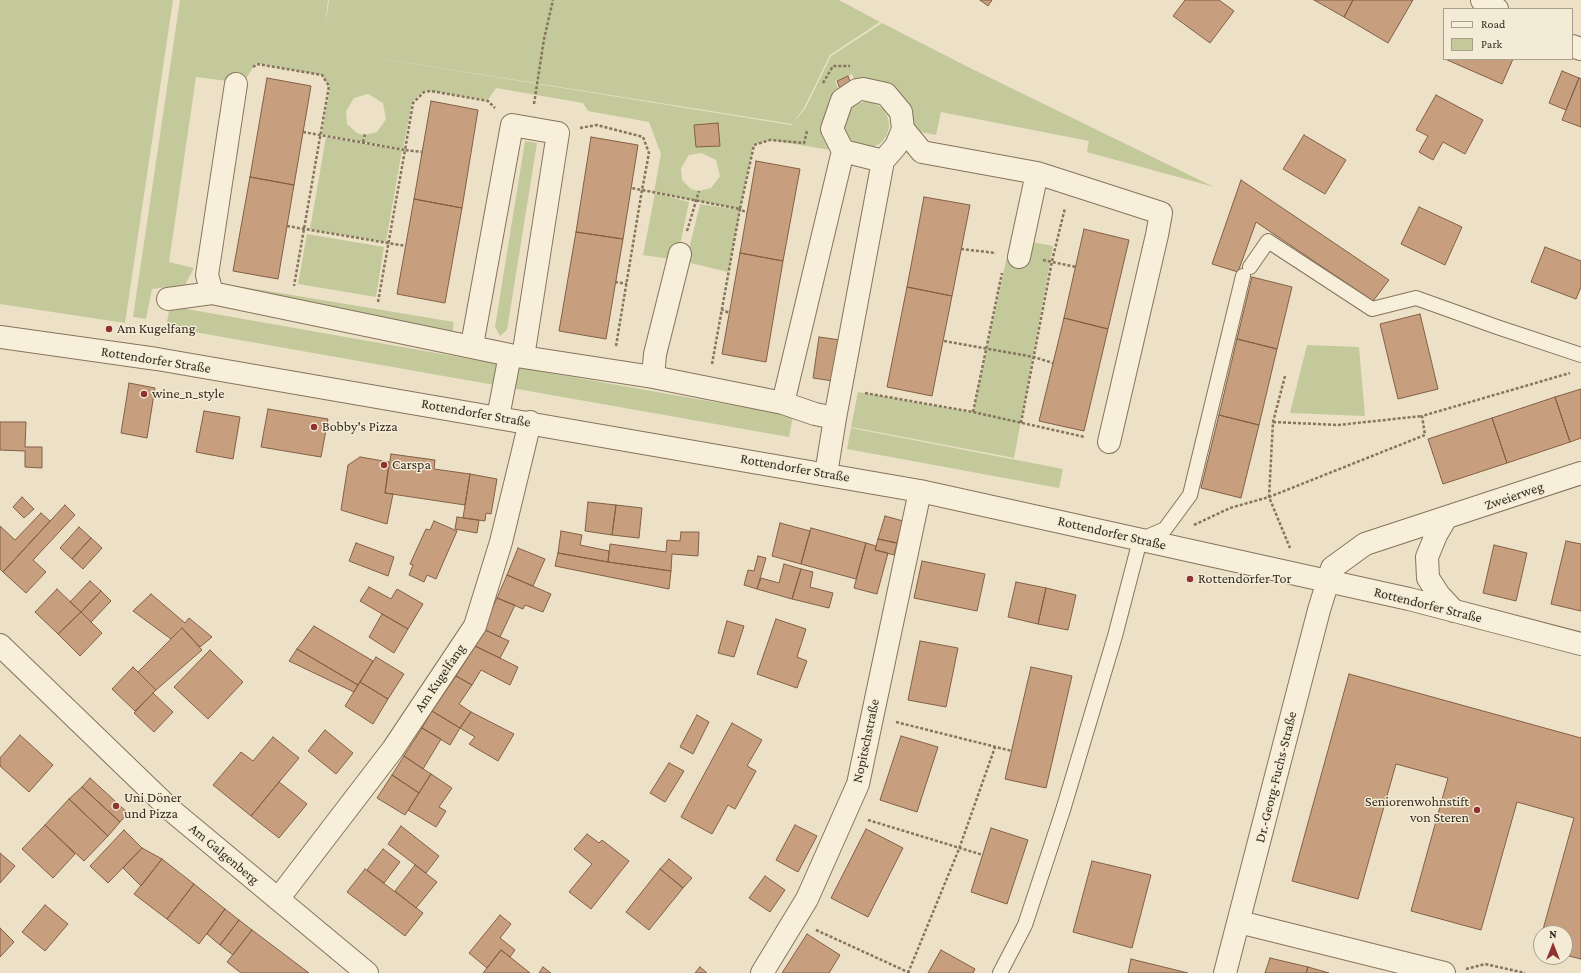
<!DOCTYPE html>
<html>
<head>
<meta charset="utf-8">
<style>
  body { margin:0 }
  #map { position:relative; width:1581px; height:973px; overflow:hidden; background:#ece1c6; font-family:"Crimson Pro",serif }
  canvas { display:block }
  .legend { position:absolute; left:1443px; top:8px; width:130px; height:52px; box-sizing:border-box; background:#f3ebd5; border:1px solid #a89f8d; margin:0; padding:5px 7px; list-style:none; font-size:12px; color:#372c20 }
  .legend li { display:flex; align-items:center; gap:8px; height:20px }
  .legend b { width:20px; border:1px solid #a89f8d }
  .north { position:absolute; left:1533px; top:925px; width:40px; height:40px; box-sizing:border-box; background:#f3ebd5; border:1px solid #a89f8d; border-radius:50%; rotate:0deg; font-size:11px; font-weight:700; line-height:16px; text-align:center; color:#372c20 }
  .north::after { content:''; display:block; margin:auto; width:14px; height:18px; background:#913231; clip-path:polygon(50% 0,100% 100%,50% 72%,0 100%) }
</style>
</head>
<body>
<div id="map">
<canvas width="1581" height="973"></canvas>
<ul class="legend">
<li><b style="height:5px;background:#f7efd9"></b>Road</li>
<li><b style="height:11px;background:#c3c99b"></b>Park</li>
</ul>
<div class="north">N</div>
</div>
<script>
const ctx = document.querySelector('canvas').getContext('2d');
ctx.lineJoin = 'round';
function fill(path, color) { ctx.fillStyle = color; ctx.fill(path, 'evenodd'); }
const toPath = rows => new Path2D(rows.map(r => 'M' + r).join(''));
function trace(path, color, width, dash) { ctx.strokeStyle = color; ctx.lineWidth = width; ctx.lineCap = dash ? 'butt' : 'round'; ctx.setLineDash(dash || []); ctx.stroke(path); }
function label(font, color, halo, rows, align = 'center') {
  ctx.font = font + ' "Crimson Pro",serif'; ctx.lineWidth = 3; ctx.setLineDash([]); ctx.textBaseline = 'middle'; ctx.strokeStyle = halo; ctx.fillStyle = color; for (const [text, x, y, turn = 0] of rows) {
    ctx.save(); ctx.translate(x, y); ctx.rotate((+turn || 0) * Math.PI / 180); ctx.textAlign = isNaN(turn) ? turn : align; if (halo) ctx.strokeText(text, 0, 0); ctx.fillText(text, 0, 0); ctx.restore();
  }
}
const green = toPath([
  [0,0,173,0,125,323,0,304],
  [180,0,328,0,325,29,329,0,839,0,880,22,830,55,804,108,792,124,322,49,791,125,805,109,831,56,882,23,968,67,1214,187,1087,152,1089,141,941,112,936,135,904,129,902,111,858,89,852,74,835,81,841,95,842,152,770,140,753,145,740,209,697,201,699,191,711,188,720,176,716,160,701,153,689,155,681,168,682,180,691,189,699,191,697,201,654,192,661,154,649,122,588,111,583,103,496,88,488,100,424,90,412,102,403,149,364,142,365,135,377,132,386,119,383,103,368,94,354,98,346,111,347,124,357,133,364,135,363,142,322,134,330,87,322,75,256,63,243,83,196,77,169,262,194,268,185,285,152,289,146,319,133,317],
  '843 125a23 23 0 1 1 46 0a23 23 0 1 1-46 0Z',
  [326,137,402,150,386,242,310,229],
  [525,141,537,143,507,330,500,336,495,327],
  [655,193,689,202,677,260,643,255],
  [700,204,740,210,728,272,686,262],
  [307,234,384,247,376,297,298,284],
  [1011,238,1053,246,1014,458,851,427,858,392,973,413],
  [214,282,454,322,450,348,210,305],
  [170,306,793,416,789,437,166,327],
  [1307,345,1359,347,1365,416,1290,413],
  [851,428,1063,469,1059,488,847,449]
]);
const building = toPath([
  [980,0,992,0,988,6,980,0],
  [1185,0,1219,0,1234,11,1210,43,1173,16,1185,0],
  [1314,0,1353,0,1344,17,1314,0],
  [1353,0,1413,0,1388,43,1344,17,1353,0],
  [1445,59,1513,59,1502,84,1445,59],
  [1562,71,1579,78,1566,110,1549,103,1562,71],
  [848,76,853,89,842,94,837,81,848,76],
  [267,78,311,86,294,185,250,177,267,78],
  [1579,78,1581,79,1581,127,1562,120,1579,78],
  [1436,95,1483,120,1465,154,1443,142,1433,160,1419,152,1428,136,1416,130,1436,95],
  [431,101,478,110,462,208,414,199,431,101],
  [718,123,720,146,696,147,694,125,718,123],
  [1304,135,1346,160,1325,194,1283,169,1304,135],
  [591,137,638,145,623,239,576,232,591,137],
  [756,161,800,169,783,261,740,253,756,161],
  [250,177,294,185,278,279,233,271,250,177],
  [1241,180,1389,280,1373,301,1256,222,1238,272,1212,264,1241,180],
  [924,197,970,205,952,296,907,287,924,197],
  [414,199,462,208,445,303,397,294,414,199],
  [1419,207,1462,227,1445,265,1401,244,1419,207],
  [1084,229,1129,240,1108,329,1064,318,1084,229],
  [576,232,623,239,606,339,559,331,576,232],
  [1545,247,1581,261,1581,287,1576,299,1531,282,1545,247],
  [740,253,783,261,766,362,722,354,740,253],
  [1252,277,1292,287,1277,349,1237,339,1252,277],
  [907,287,952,296,932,396,887,387,907,287],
  [1420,314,1438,389,1398,399,1380,324,1420,314],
  [1064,318,1108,329,1084,431,1039,421,1064,318],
  [819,337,840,340,833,381,813,378,819,337],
  [1237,339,1277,349,1259,425,1219,415,1237,339],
  [129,383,155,388,147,438,121,433,129,383],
  [1581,389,1581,438,1570,442,1555,397,1581,389],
  [1555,397,1570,442,1507,463,1492,418,1555,397],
  [268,409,328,419,321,457,261,447,268,409],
  [204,411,240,417,233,459,196,452,204,411],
  [1219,415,1259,425,1241,498,1201,488,1219,415],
  [1492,418,1507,463,1443,484,1428,439,1492,418],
  [0,422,26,422,25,447,42,447,42,468,25,467,25,451,0,450,0,422],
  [391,454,435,460,434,469,470,474,465,505,385,493,391,454],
  [360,457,389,462,385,493,393,494,387,524,341,510,348,465,360,457],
  [470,474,497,479,491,514,486,513,485,521,463,518,470,474],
  [22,497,34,509,24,518,13,507,22,497],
  [588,502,616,505,612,535,585,531,588,502],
  [65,505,75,515,33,560,46,572,26,593,3,572,65,505],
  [616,505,642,508,639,538,612,535,616,505],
  [41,513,50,521,3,572,0,569,0,526,15,540,41,513],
  [885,516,903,521,897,543,878,539,885,516],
  [457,517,479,520,477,533,455,529,457,517],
  [434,521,457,531,436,579,427,575,424,582,409,575,413,565,410,564,426,529,430,530,434,521],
  [780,523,810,531,801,564,772,556,780,523],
  [79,527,91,538,72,559,60,548,79,527],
  [811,528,866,543,856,579,801,564,811,528],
  [561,531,582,535,580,545,609,551,608,562,558,553,561,531],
  [681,532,699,532,698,556,672,554,671,571,608,562,610,544,666,552,667,540,680,541,681,532],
  [91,538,102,548,83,569,72,559,91,538],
  [878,539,897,543,894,555,875,550,878,539],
  [1566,541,1581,544,1581,611,1551,604,1566,541],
  [356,543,394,557,388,576,349,561,356,543],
  [866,543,876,546,875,550,888,553,877,594,854,588,866,543],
  [1494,545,1527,553,1516,601,1483,593,1494,545],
  [518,548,545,559,533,586,507,575,518,548],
  [558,553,608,562,671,571,669,589,555,566,558,553],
  [758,556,766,558,757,589,744,585,748,570,754,571,758,556],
  [922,561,985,574,977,611,914,598,922,561],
  [784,564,801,569,792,599,757,589,761,578,779,583,784,564],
  [801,569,813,572,810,587,833,593,829,608,792,599,801,569],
  [507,575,551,594,543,612,525,605,523,609,497,598,507,575],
  [90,581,101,591,81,612,70,602,90,581],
  [1016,582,1046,588,1038,624,1008,617,1016,582],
  [369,587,391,599,397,589,423,604,408,629,360,601,369,587],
  [1046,588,1076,595,1068,630,1038,624,1046,588],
  [57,589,81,612,58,634,35,612,57,589],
  [101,591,111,601,91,622,81,612,101,591],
  [151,594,185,623,189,618,212,637,200,647,182,628,171,639,133,611,151,594],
  [497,598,515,605,500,637,483,629,497,598],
  [81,612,102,633,80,656,58,634,81,612],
  [382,614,408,629,394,653,369,637,382,614],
  [776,619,806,629,797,657,807,661,797,688,757,674,776,619],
  [727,621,744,626,734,657,718,653,727,621],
  [314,626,373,661,358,685,297,649,314,626],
  [182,628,202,650,156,690,138,672,182,628],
  [483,629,509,641,500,658,475,646,483,629],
  [920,641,958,648,946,707,908,700,920,641],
  [475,646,518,667,510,685,481,670,472,685,456,676,475,646],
  [297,649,358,685,354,692,289,661,297,649],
  [210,650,243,682,208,719,174,687,210,650],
  [376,657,404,674,388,699,360,682,376,657],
  [133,667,156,690,135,711,112,689,133,667],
  [1031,667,1072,676,1046,788,1005,779,1031,667],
  [1349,674,1581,738,1581,959,1565,955,1565,933,1542,933,1574,818,1517,802,1481,930,1411,911,1448,778,1396,764,1358,899,1292,881,1349,674],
  [456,676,472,685,459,704,471,712,460,728,432,711,456,676],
  [360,682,388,699,373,724,345,706,360,682],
  [153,693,173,712,154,732,134,713,153,693],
  [432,711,460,728,450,745,422,728,432,711],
  [471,712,514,734,498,761,469,744,475,737,460,728,471,712],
  [697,715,709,722,693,754,680,747,697,715],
  [732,723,762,740,747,766,756,771,735,809,728,805,712,834,681,817,732,723],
  [422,728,441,739,423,769,404,756,422,728],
  [325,730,353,753,336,774,308,751,325,730],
  [20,735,53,765,29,792,0,766,0,758,20,735],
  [901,736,938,747,917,812,880,800,901,736],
  [273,737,299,758,251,816,213,785,241,752,253,761,273,737],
  [404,756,431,774,419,793,392,775,404,756],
  [669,763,684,771,665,802,650,793,669,763],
  [431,774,452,788,439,807,446,811,436,827,408,810,431,774],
  [392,775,419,793,405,815,377,798,392,775],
  [90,778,128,813,120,822,82,787,90,778],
  [279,782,307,804,279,838,251,816,279,782],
  [82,787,120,822,108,836,69,799,82,787],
  [69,799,108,836,84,861,45,825,69,799],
  [45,825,75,854,53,878,22,849,45,825],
  [795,825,817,836,798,872,776,860,795,825],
  [401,826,439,856,426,873,388,844,401,826],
  [991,828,1028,840,1007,904,971,892,991,828],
  [866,829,903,848,868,917,831,898,866,829],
  [124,830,142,848,108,883,90,866,124,830],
  [587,834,599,843,602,840,629,861,591,909,569,892,592,864,574,849,587,834],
  [142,848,162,859,141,886,123,868,142,848],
  [383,849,400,862,384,883,367,870,383,849],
  [0,853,15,866,0,883,0,853],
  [162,859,194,884,167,919,134,894,162,859],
  [669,859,692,878,683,888,660,869,669,859],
  [1092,861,1151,875,1132,948,1073,932,1092,861],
  [415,865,437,882,416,908,395,891,415,865],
  [365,869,423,913,405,936,347,892,365,869],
  [660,869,683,888,649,930,626,912,660,869],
  [765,876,785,890,770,912,749,898,765,876],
  [194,884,225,909,199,944,167,919,194,884],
  [45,905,68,924,45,951,22,932,45,905],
  [225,909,239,920,220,945,207,934,225,909],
  [500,915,511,924,500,938,515,950,510,957,501,950,487,968,469,953,500,915],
  [239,920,252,930,233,955,220,945,239,920],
  [0,928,14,942,0,957,0,928],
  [252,930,309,973,241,973,227,962,252,930],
  [807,934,840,955,829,973,782,973,807,934],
  [501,950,510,957,530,973,483,973,501,950],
  [941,950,975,969,973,973,928,973,941,950],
  [1270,958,1308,967,1306,973,1265,973,1270,958],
  [1131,959,1188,973,1128,973,1131,959],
  [543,967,551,973,539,973,543,967],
  [700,967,707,973,695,973,700,967],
  [1308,967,1329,973,1306,973,1308,967]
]);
const path = toPath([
  [253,67,257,64,322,75,329,86,294,286],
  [823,83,833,66,850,66],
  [534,104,544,39,553,0],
  [580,128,597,125,643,137,649,153,642,190,740,209,754,145,770,140,804,143,807,131],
  [303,132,405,150,413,103,424,92,431,91,488,101,495,108],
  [363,142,365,134],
  [287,226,406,246],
  [687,231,699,191],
  [961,249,996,253],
  [1043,260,1076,267],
  [615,282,627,284],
  [378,302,405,150,422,152],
  [721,309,729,313],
  [944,341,1034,357,1053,363],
  [616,346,642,190,631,188],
  [712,364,740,209,747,213],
  [1285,376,1273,422,1269,497,1290,548],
  [865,393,973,412,1085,437],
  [973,412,1002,273],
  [1273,422,1338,425,1422,416],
  [1021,423,1052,261,1065,208],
  [1194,525,1230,508,1269,497,1425,435,1422,416,1570,373],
  [896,722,1012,751],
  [868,820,983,855],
  [816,930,910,973],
  [1466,969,1485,964,1525,973],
  [908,973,959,849,995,747]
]);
const service = toPath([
  [1250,267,1268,241,1372,309,1416,298,1497,327,1581,355],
  [1000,973,1025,925,1063,810,1115,636,1140,540,1165,529,1190,495,1243,276]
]);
const minor = toPath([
  [1482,0,1497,9],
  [1572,46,1581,49],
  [903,129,922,152,1037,173,1161,213,1157,235,1109,442],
  [1019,257,1037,173],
  [212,293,207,275,236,84],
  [168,299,212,293,510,355,653,377,783,403,815,414,835,418,826,474],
  [0,337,157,359,920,491,1409,599,1581,644],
  [472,345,512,125,558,133,523,357],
  [653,377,655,354,680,254],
  [783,403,843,151],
  [498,417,510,355],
  [835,418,883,161,896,146,903,129,901,112,886,94,863,89,857,90,842,100,832,129,843,151,883,161],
  [1446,518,1436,535,1427,557,1428,578,1439,595,1454,611],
  [278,899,393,749,475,626,501,542,530,422],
  [1239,922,1444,973],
  [762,973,807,899,858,784,920,491],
  [1225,973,1319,610,1332,568,1365,544,1581,473]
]);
const tertiary = toPath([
  [0,645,171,810,367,973]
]);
const markers = [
  [109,329,4,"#913231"],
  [144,394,4,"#913231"],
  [314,427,4,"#913231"],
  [384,465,4,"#913231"],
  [1190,579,4,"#913231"],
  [116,806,4,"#913231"],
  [1477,810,4,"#913231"]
];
const poiNames = [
  ["Am Kugelfang",117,329],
  ["wine_n_style",152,394],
  ["Bobby's Pizza",322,427],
  ["Carspa",392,465],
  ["Rottendorfer Tor",1198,579],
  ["Uni Döner",124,798],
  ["und Pizza",124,814],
  ["Seniorenwohnstift",1469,802,"right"],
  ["von Steren",1469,818,"right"]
];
const streetNames = [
  ["Rottendorfer Straße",156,360,9],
  ["Rottendorfer Straße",476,413,10],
  ["Rottendorfer Straße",795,468,10],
  ["Zweierweg",1514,496,-19],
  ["Rottendorfer Straße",1112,533,13],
  ["Rottendorfer Straße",1428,605,14],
  ["Am Kugelfang",440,678,-56],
  ["Nopitschstraße",866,741,-78],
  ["Dr.-Georg-Fuchs-Straße",1276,777,-76],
  ["Am Galgenberg",224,854,40]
];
fill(green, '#c3c99b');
fill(building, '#c79f7f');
trace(building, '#835f44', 1);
trace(service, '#86745d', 16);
trace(minor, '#86745d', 24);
trace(tertiary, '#86745d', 24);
trace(path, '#86745d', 2.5, [3, 2]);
trace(service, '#f7efd9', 14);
trace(minor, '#f7efd9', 22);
trace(tertiary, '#f7efd9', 22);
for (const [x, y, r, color] of markers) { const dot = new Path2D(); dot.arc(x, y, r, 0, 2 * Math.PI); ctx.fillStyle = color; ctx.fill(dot); trace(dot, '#f3ebd5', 1.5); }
label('14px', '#372c20', '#f3ebd5', poiNames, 'left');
label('14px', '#372c20', '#f3ebd5', streetNames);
</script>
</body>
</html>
